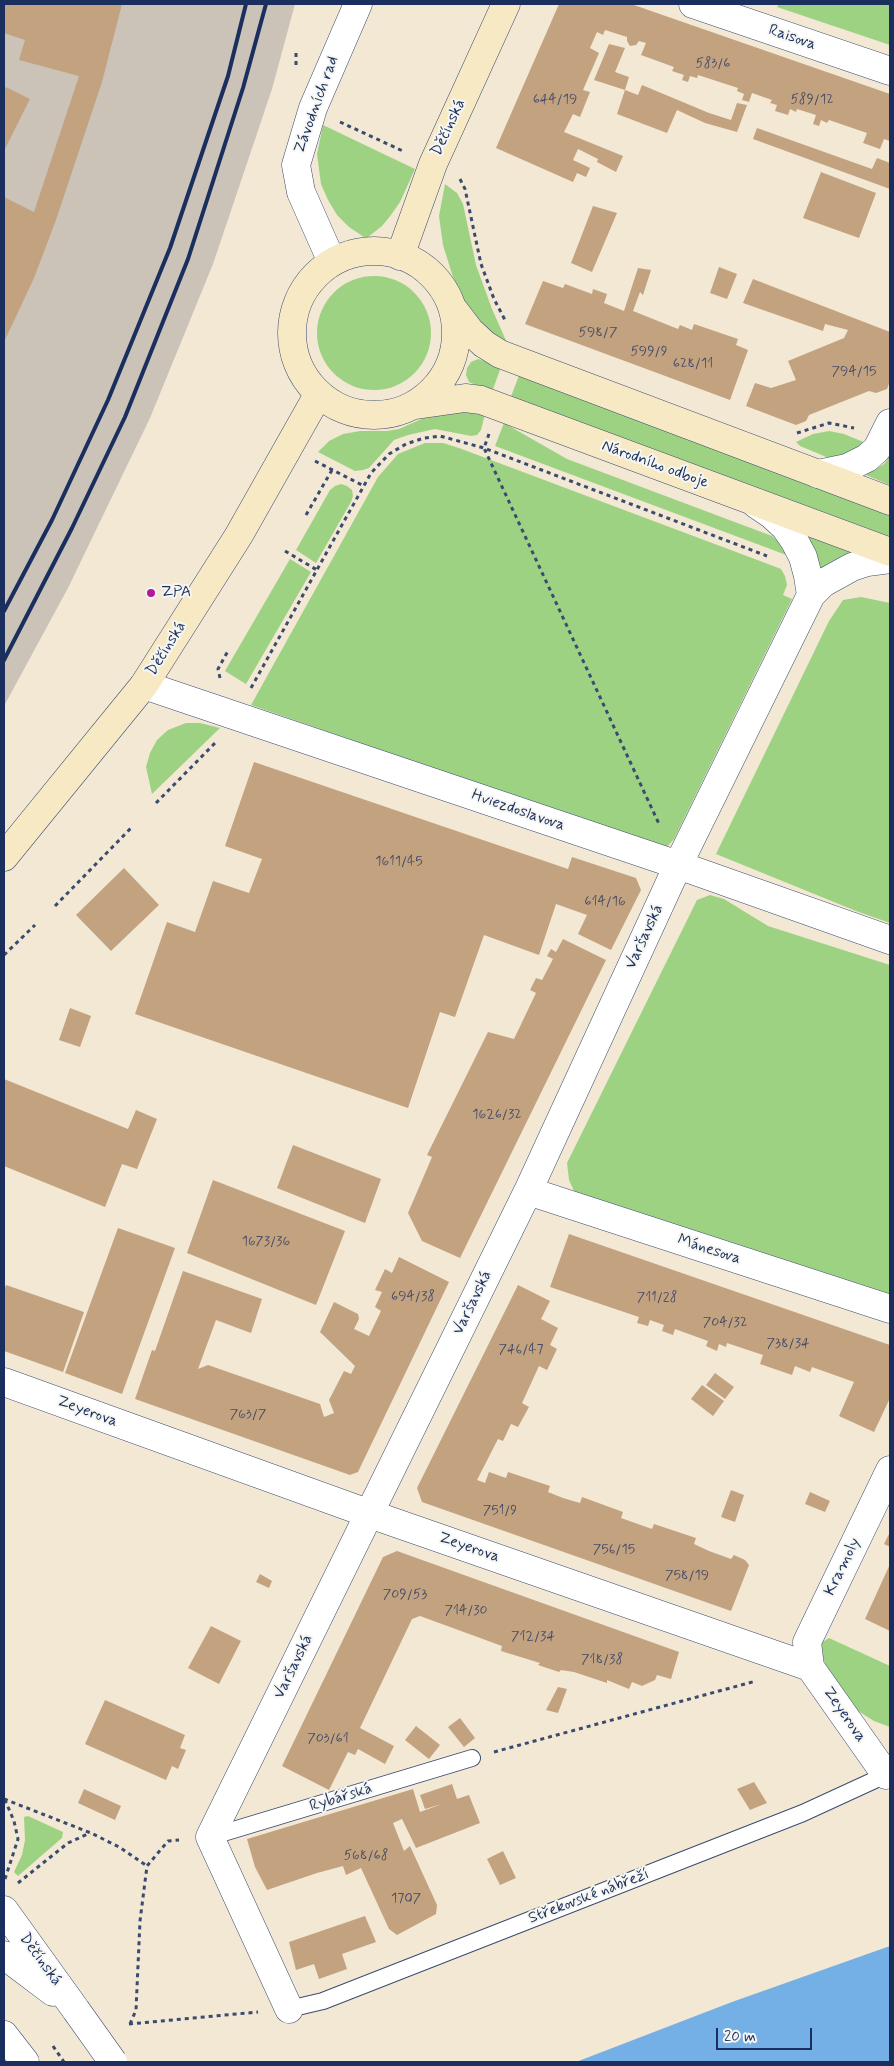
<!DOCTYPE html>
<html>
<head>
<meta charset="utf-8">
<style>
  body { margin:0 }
  #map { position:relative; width:894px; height:2066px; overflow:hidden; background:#f2e8d4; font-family:Mynerve,sans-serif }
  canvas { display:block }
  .frame { position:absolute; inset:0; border:5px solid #1b2f5e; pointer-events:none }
  .scale { position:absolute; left:716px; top:2028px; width:96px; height:22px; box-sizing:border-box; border:2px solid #1b2f5e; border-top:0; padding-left:6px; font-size:15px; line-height:18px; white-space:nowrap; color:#1b2f5e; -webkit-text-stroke:4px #f6f6f2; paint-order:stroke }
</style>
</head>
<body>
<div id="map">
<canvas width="894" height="2066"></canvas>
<div class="frame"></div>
<div class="scale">20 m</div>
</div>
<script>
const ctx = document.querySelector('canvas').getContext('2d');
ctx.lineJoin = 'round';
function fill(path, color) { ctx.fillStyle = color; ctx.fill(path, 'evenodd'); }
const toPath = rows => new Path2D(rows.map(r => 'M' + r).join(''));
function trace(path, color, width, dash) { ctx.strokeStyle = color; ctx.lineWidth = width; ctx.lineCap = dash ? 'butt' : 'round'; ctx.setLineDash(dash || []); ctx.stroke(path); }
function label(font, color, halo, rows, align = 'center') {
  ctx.font = font + ' Mynerve,sans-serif'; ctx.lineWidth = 4; ctx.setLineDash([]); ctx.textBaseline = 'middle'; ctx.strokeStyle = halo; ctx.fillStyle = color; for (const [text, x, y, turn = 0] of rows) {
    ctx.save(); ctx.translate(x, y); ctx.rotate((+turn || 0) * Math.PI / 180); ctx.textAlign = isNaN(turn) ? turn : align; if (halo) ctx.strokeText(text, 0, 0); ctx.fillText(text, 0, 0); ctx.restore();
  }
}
const industrial = toPath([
  [4,4,295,4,272,89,213,264,150,418,68,588,4,706]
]);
const green = toPath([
  [779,4,890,4,890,45,777,7],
  [323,125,415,169,400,202,391,215,382,226,368,237,364,237,349,227,337,215,328,200,321,184,317,154],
  [445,184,457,193,463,204,476,265,492,309,508,345,475,322,453,277,443,245,439,216],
  '317 333a57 57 0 1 1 114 0a57 57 0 1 1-114 0Z',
  [478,359,501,367,492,392,469,382,466,375,467,368,471,362],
  [520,373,890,512,890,541,510,399],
  [466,410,485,414,481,430,477,435,471,436,435,429,408,435,394,440,369,468,363,470,355,471,318,452,329,441,343,434,360,431,387,431,399,429,426,417],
  [504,423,567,459,772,536,780,543,789,556,495,446],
  [829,431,844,434,866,443,861,449,831,459,800,446,796,442,813,434],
  [425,443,443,443,459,448,776,567,781,569,785,576,787,585,783,595,792,599,674,839,665,849,251,705,378,477,398,454],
  [890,456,890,485,866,475,884,464],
  [341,484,347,486,352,490,353,496,351,502,316,563,296,550,330,490,335,486],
  [805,534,860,552,820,571],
  [290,559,311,572,246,684,225,671],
  [861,597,890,603,890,923,856,911,716,854,829,621,843,600],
  [186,723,200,723,220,728,152,794,146,767,150,753,157,740,168,730],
  [710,895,724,899,768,926,890,965,890,1299,582,1196,574,1191,569,1180,567,1163,697,900],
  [829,1638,890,1666,890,1727,874,1721,858,1711,843,1697,827,1670,819,1644],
  [28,1816,63,1832,62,1838,18,1876,14,1872,22,1855,25,1840,24,1817]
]);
const water = toPath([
  [890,1946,890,2062,576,2062,732,2002]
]);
const building = toPath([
  [4,4,122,4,102,82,56,220,34,278,4,342,4,197,34,212,79,76,19,60,25,40,4,33],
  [559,4,631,4,890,94,890,141,884,139,880,149,863,143,867,133,829,120,827,123,821,120,819,126,813,124,816,115,797,109,796,112,790,109,788,115,775,111,777,105,770,103,772,100,752,93,749,102,742,100,744,94,737,91,738,88,698,75,697,78,690,76,688,82,682,80,684,75,672,71,674,67,641,55,646,43,639,41,636,45,630,46,627,41,627,37,605,30,603,35,597,32,590,48,599,53,583,90,590,92,580,117,573,114,564,132,623,156,616,172,597,162,598,159,578,149,573,160,590,168,586,177,577,173,573,182,496,148],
  [609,44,625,48,615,72,629,77,625,90,594,80],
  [642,85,709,113,731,120,737,103,747,105,737,132,705,123,677,110,667,133,617,114,625,90,638,95],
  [6,87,30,99,4,151,4,92],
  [757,128,872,169,877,158,890,163,890,189,753,139],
  [821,172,876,193,859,238,803,218],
  [593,206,617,213,592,272,571,263],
  [719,267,737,274,727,299,710,293],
  [638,268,651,270,643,295,640,292,633,311,678,329,680,325,692,330,694,324,738,339,736,345,748,350,730,400,525,324,543,281,563,288,565,284,592,294,593,289,607,294,604,303,624,311],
  [753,279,890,332,890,381,887,389,876,393,869,391,809,415,806,421,796,425,746,406,755,383,771,388,796,380,788,361,844,338,848,330,825,324,823,331,743,303],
  [254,762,568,869,572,857,636,878,641,890,611,950,578,934,587,915,556,904,539,955,484,935,455,1017,440,1012,408,1108,135,1014,167,922,195,932,213,881,249,893,262,859,225,846],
  [124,868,159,905,111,951,76,915],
  [563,939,606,960,460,1258,422,1241,408,1213,432,1157,427,1155,488,1032,514,1039,536,993,530,990,536,978,542,980,553,959,547,956,551,949,556,952],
  [70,1008,91,1016,80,1047,59,1040],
  [4,1079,128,1129,136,1110,157,1119,137,1169,122,1164,105,1207,4,1166],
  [293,1145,381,1179,365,1223,277,1188],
  [213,1180,345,1231,316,1305,187,1253],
  [118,1228,175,1248,122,1394,65,1373],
  [569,1234,890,1345,890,1398,874,1432,839,1416,854,1382,812,1367,810,1372,795,1366,792,1375,760,1364,763,1355,727,1343,726,1347,719,1344,717,1351,706,1346,708,1341,675,1329,673,1335,662,1331,664,1325,650,1320,648,1326,637,1323,639,1317,550,1287],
  [399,1257,449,1282,358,1472,350,1475,135,1399,152,1350,155,1351,183,1271,262,1299,251,1333,216,1320,198,1369,208,1365,320,1404,324,1417,334,1413,329,1400,344,1371,351,1374,355,1366,320,1332,334,1302,358,1314,359,1319,354,1329,369,1336,381,1311,375,1307,382,1292,375,1290,385,1269,392,1273],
  [6,1285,84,1312,63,1372,4,1351,4,1291],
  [518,1285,550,1301,541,1319,558,1328,550,1345,557,1349,547,1370,539,1366,522,1403,529,1407,518,1427,511,1424,503,1441,498,1439,477,1480,485,1483,489,1472,506,1478,508,1472,550,1486,548,1492,563,1498,580,1503,582,1497,623,1512,621,1518,652,1529,654,1524,696,1538,694,1544,709,1551,731,1559,734,1555,745,1560,749,1565,731,1611,422,1502,417,1488],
  [715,1373,734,1387,725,1399,706,1385],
  [702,1385,724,1401,713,1416,691,1399],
  [731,1490,744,1495,735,1522,721,1517],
  [810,1492,830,1501,825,1512,805,1504],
  [890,1532,890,1547,884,1544],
  [397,1551,679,1652,671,1679,657,1675,655,1680,642,1686,632,1682,629,1689,607,1680,607,1683,574,1672,561,1670,559,1672,538,1665,540,1663,501,1651,502,1646,420,1616,412,1619,360,1728,394,1746,385,1764,358,1749,355,1755,348,1752,329,1790,282,1766,383,1557],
  [890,1564,890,1631,865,1619],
  [260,1574,272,1581,269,1588,256,1582],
  [211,1626,241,1641,219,1684,188,1668],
  [558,1687,567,1689,558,1713,546,1710],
  [105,1700,185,1735,180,1748,186,1750,178,1769,172,1766,166,1780,85,1744],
  [460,1718,475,1738,464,1747,448,1727],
  [416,1726,440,1745,429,1759,405,1740],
  [754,1782,767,1803,750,1810,737,1789],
  [452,1784,457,1799,469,1795,480,1823,416,1848,402,1819,393,1823,404,1851,410,1846,437,1905,436,1914,397,1935,389,1929,361,1868,346,1875,343,1866,317,1873,267,1890,255,1867,247,1839,413,1789,420,1812,442,1804,425,1809,420,1795],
  [84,1789,121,1806,115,1820,78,1803],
  [503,1851,516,1878,500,1885,487,1859],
  [365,1916,376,1942,342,1954,347,1969,319,1979,314,1964,296,1970,289,1942]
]);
const path = toPath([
  [296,53,296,67],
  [340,122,405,152],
  [460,179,465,189,481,264,494,299,505,320],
  [797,433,829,423,854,428],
  [489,434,484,448,660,826],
  [315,461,364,486],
  [306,515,332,470],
  [285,551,317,570],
  [220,678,218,669,228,651],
  [251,688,371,473,389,454,406,444,424,438,440,436,484,448,767,556],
  [156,803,217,741],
  [55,906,131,828],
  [4,955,35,925],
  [494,1752,756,1681],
  [4,1799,91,1833,119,1847,147,1866],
  [5,1879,18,1839,14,1821,5,1800],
  [18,1883,68,1843,90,1833],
  [129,2024,258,2012],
  [130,2024,136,2010,140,1921,147,1866,168,1841,179,1840],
  [53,2046,64,2062]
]);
const service = toPath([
  [210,1837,472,1758],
  [289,2009,323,2001,803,1813,890,1773]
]);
const minor = toPath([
  [693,4,890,71],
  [818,474,847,468,867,458,877,449,890,423],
  [756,504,772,515,785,527,794,540,803,557,808,576,811,595],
  [144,685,678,865,890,940],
  [528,1191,890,1309],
  [4,1382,370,1514,810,1667,886,1775],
  [810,1667,807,1642,890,1470],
  [289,2009,210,1837,528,1191,678,865,811,595,823,583,852,567,867,562,890,559]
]);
const tertiary = toPath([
  [332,262,301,192,296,165,313,108,358,4],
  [4,1910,76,2010],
  [4,1955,53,1992],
  [4,2035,25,2062]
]);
const secondary = toPath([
  '292 333a82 82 0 1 1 164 0a82 82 0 1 1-164 0Z',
  [400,256,433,164,506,4],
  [454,310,470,331,484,344,500,354,890,501],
  [416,405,465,398,481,400,890,552],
  [4,857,144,685,239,535,318,395]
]);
const rail = toPath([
  [4,611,52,520,108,400,170,248,228,76,246,4],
  [4,660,72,528,125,417,188,259,243,88,266,4]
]);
const tertiaryBridge = toPath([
  [76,2010,113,2062]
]);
const markers = [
  [151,593,5,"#b5179e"]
];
const numberNames = [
  ["583/6",713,64],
  ["644/19",555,100],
  ["589/12",812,100],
  ["598/7",598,333],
  ["599/9",649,352],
  ["628/11",693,364],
  ["794/15",854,372],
  ["1611/45",399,862],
  ["614/16",605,902],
  ["1626/32",497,1115],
  ["1673/36",266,1242],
  ["694/38",413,1297],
  ["711/28",657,1298],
  ["704/32",725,1323],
  ["738/34",788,1344],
  ["746/47",521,1350],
  ["763/7",248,1415],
  ["751/9",500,1511],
  ["756/15",614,1550],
  ["758/19",687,1576],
  ["709/53",405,1595],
  ["714/30",466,1611],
  ["712/34",533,1637],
  ["718/38",602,1660],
  ["703/61",328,1739],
  ["568/68",366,1856],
  ["1707",406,1899]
];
const streetNames = [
  ["Raisova",792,38,19],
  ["Závodních rad",317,105,-70],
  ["Děčínská",449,128,-65],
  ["Národního odboje",655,465,20],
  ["Děčínská",167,649,-58],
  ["Hviezdoslavova",518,811,19],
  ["Varšavská",645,937,-65],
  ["Mánesova",709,1250,18],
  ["Varšavská",473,1303,-64],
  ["Zeyerova",87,1412,20],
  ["Zeyerova",469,1548,19],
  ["Kramoly",843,1567,-64],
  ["Varšavská",294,1667,-64],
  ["Zeyerova",844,1715,55],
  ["Rybářská",341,1798,-17],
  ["Střekovské nábřeží",589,1897,-21],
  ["Děčínská",40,1960,54]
];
const poiNames = [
  ["ZPA",161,593]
];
fill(industrial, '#cbc2b8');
fill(green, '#9ed283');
fill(water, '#74afe5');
fill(building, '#c3a280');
trace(service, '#3b4b70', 18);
trace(minor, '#3b4b70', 29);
trace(tertiary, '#3b4b70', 29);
trace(secondary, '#3b4b70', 29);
trace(path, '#3b4b70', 3, [4, 4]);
trace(service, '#fff', 16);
trace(minor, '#fff', 28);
trace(tertiary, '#fff', 28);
trace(secondary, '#f7e9c3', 28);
trace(rail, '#1b2f5e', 4);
trace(tertiaryBridge, '#3b4b70', 29, []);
trace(tertiaryBridge, '#fff', 28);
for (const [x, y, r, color] of markers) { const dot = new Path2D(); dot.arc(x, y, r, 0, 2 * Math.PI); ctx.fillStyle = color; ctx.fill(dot); trace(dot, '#f6f6f2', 2); }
label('14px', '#454c66', null, numberNames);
label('16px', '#1b2f5e', '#f6f6f2', streetNames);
label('16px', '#1b2f5e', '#f6f6f2', poiNames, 'left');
</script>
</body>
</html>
